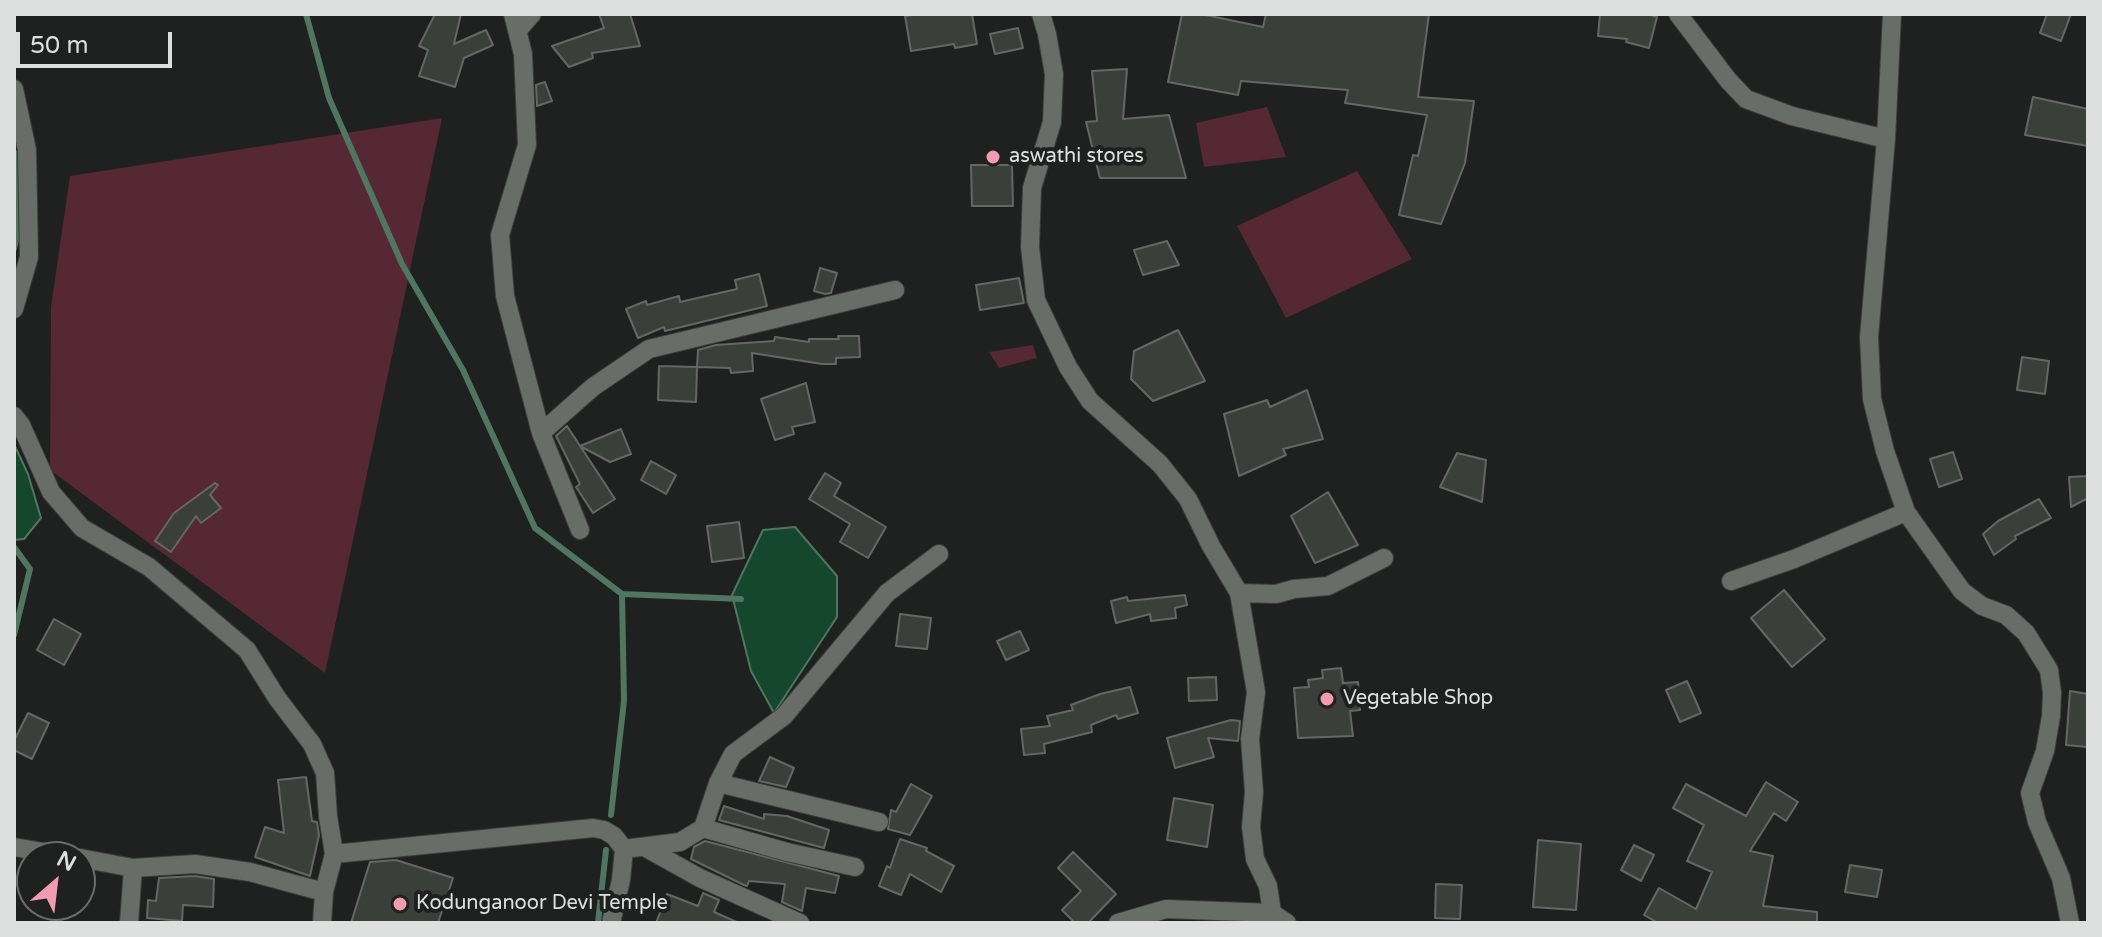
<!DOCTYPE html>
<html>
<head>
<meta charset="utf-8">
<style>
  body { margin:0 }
  #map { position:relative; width:2102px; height:937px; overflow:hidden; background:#1e211f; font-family:"Varela Round",sans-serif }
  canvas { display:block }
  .frame { position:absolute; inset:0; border:16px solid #dde0de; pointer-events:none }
  .north { position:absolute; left:16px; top:841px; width:80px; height:80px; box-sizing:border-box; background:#1e211f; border:2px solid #6a6d6b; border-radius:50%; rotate:28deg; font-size:22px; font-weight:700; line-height:32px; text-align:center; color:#dde0de }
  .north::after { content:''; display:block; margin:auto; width:28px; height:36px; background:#f19ab1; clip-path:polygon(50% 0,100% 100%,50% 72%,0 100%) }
  .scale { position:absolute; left:16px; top:32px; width:156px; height:36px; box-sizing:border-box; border:4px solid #dde0de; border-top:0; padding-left:10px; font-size:24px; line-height:28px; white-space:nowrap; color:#dde0de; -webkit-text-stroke:6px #1e211f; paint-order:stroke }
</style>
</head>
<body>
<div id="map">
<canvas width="2102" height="937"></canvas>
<div class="frame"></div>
<div class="north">N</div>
<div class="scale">50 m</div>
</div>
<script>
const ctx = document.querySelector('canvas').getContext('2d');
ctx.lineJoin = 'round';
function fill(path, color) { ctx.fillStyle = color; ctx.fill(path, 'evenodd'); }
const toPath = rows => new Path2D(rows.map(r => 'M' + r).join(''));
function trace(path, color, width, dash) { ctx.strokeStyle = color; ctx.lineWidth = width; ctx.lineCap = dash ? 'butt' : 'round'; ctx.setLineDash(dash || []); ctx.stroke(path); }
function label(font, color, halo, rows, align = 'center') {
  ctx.font = font + ' "Varela Round",sans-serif'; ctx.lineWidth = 8; ctx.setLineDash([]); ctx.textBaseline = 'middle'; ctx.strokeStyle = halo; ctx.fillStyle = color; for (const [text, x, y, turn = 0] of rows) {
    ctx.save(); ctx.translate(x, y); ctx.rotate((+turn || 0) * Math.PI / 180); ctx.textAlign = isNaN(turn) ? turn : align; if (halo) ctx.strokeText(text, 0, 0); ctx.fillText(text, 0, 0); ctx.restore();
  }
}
const green = toPath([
  [1267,107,1286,157,1204,167,1196,123],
  [442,118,325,673,50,470,51,307,70,176],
  [1357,171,1412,259,1286,318,1237,226],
  [1033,345,1037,358,999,368,989,352]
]);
const water = toPath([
  [14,444,28,474,41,518,24,539,14,540,14,444],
  [795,527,837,576,837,617,774,713,751,671,732,595,763,530,795,527]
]);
const stream = toPath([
  [306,14,329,98,402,264,463,370,535,528,622,594,741,599],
  [14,249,17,236,19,152],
  [14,547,30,569,14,635],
  [611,815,624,701,622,594],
  [598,923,606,850]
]);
const building = toPath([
  [435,14,461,14,454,44,486,30,493,45,464,58,455,87,419,76,428,50,419,46,435,14],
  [599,14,630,14,640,46,592,53,593,58,569,67,552,46,604,28,599,14],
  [919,14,972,14,977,44,955,48,954,44,911,51,905,16,919,14],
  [1182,14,1201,14,1263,27,1266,14,1429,14,1418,97,1474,101,1465,163,1441,224,1399,215,1413,155,1418,156,1427,115,1345,103,1348,90,1241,81,1238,95,1168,82,1182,14],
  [1600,14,1647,14,1657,17,1649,48,1626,42,1627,39,1598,36,1600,14],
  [2047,14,2071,14,2061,41,2040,33,2047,14],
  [1018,28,1023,48,995,54,990,34,1018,28],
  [1127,69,1123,119,1169,115,1186,178,1100,178,1086,122,1097,121,1092,71,1127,69],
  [545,82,552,101,537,106,536,85,545,82],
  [2033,97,2088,109,2088,146,2025,135,2033,97],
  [971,165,1012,165,1013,206,972,206,971,165],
  [1167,241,1179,265,1143,275,1134,250,1167,241],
  [820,268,837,273,831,293,825,294,814,291,820,268],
  [759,274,767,306,665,331,664,327,638,338,626,309,646,301,647,305,679,296,680,302,737,289,735,280,759,274],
  [1019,278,1024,303,980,310,976,285,1019,278],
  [1178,330,1205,381,1153,401,1131,379,1134,351,1178,330],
  [838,336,859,336,860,357,836,358,836,364,822,364,752,353,753,371,731,373,730,368,697,367,698,350,716,345,774,341,775,337,809,342,809,339,839,339,838,336],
  [2022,357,2049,361,2045,394,2017,390,2022,357],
  [659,366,697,367,696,402,658,400,659,366],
  [806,383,815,422,792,427,794,434,775,440,761,399,806,383],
  [1307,390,1323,439,1283,449,1286,455,1239,476,1224,414,1267,400,1270,407,1307,390],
  [567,426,615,499,593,513,576,487,580,484,556,436,567,426],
  [621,429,631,454,610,462,580,446,621,429],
  [1953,452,1962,479,1939,487,1930,459,1953,452],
  [1457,453,1486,460,1482,502,1440,487,1457,453],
  [651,461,676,475,666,494,641,480,651,461],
  [825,473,841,483,834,496,886,527,868,558,840,542,850,524,809,499,825,473],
  [2088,476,2088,498,2071,507,2069,477,2088,476],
  [215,483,218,485,210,495,221,508,201,523,196,516,171,552,155,541,174,513,215,483],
  [1328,492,1358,545,1315,563,1291,516,1328,492],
  [2039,499,2051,518,2015,536,2016,539,1994,555,1983,534,1998,521,2039,499],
  [739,522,744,558,712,562,707,526,739,522],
  [1784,590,1825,639,1792,667,1751,618,1784,590],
  [1185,595,1187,605,1175,608,1176,618,1151,621,1150,614,1116,623,1111,601,1127,597,1128,601,1185,595],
  [900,614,931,618,927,649,896,646,900,614],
  [54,619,81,634,64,665,37,650,54,619],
  [1020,631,1029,650,1006,660,997,641,1020,631],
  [1341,668,1343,683,1358,682,1360,710,1350,711,1353,736,1298,738,1294,688,1309,687,1308,680,1323,678,1322,670,1341,668],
  [1216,677,1217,700,1189,701,1188,678,1216,677],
  [1687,681,1701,713,1680,722,1666,690,1687,681],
  [1130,687,1138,713,1118,719,1116,715,1091,725,1092,732,1044,744,1045,753,1024,755,1021,729,1050,726,1047,716,1073,710,1071,705,1100,694,1130,687],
  [2070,691,2088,694,2088,747,2066,745,2070,691],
  [28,713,49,723,32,759,14,750,14,741,28,713],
  [1231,720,1240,721,1238,741,1208,738,1214,757,1175,768,1167,738,1231,720],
  [770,757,794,768,786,787,759,781,770,757],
  [306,777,312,821,317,822,319,835,310,876,255,857,265,827,284,833,278,780,306,777],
  [1766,782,1798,802,1786,821,1774,813,1750,851,1773,856,1763,906,1817,912,1817,923,1658,923,1644,915,1659,888,1696,909,1712,872,1687,861,1704,825,1673,808,1686,784,1746,816,1766,782],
  [911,784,932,796,910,835,888,829,891,810,896,812,911,784],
  [1174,798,1213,805,1207,847,1167,840,1174,798],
  [724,806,764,819,764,814,787,816,829,830,824,848,719,820,724,806],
  [900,839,927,848,926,851,954,866,941,892,910,874,901,895,879,886,887,866,890,868,900,839],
  [1538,840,1581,844,1576,910,1533,907,1538,840],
  [705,841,839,876,835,893,806,888,802,911,782,902,785,884,749,881,747,886,744,885,691,859,694,847,705,841],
  [1634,845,1654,855,1641,881,1621,870,1634,845],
  [1073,852,1116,894,1088,923,1075,923,1062,910,1081,891,1058,868,1073,852],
  [396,860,453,878,438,923,351,923,370,862,396,860],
  [1850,865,1882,870,1877,897,1845,892,1850,865],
  [195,876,214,879,213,907,183,905,182,921,147,918,148,900,156,901,159,878,195,876],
  [1436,884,1462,885,1460,919,1435,918,1436,884],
  [703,893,719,900,714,912,739,923,656,923,667,894,698,906,703,893]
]);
const minor = toPath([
  [513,14,523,54,527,145,500,235,505,296,541,433,580,530],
  [1041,14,1047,34,1054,74,1052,122,1032,188,1030,247,1036,300,1068,367,1090,401,1160,464,1188,499,1211,546,1239,593,1256,692,1250,739,1254,792,1251,827,1255,859,1268,886,1272,913],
  [1678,14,1728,80,1746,99,1792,116,1886,139],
  [1892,14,1886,139,1869,337,1872,399,1885,451,1906,512,1962,591,1982,606,2006,615,2026,633,2049,670,2052,693,2051,716,2045,751,2030,793,2037,822,2061,878,2070,923],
  [517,31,532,14],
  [14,89,27,150,29,257,14,309],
  [14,416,21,425,51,492,82,528,149,567,247,650,277,698,312,744,325,773,328,816,334,854,324,892,322,923],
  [541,433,593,387,649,349,895,290],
  [1731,581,1794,559,1906,512],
  [1239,593,1276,594,1294,589,1328,586,1384,558],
  [718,783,879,822],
  [703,828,718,783,733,754,784,716,887,593,939,554],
  [14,847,73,857],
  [646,848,700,878,800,923],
  [624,849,680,842,703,828,787,852,855,867],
  [334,854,593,828,604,830,614,836,624,849,621,880,611,923],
  [80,858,133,868,195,864,250,872,324,892],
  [129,923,133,868],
  [1118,923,1166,909,1272,913,1287,923]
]);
const markers = [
  [993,157,8,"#f19ab1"],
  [1327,699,8,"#f19ab1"],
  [400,904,8,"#f19ab1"]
];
const poiNames = [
  ["aswathi stores",1009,157],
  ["Vegetable Shop",1343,699],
  ["Kodunganoor Devi Temple",416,904]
];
fill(green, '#562735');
fill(water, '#14472c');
trace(water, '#507561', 2);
trace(stream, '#507561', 6);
fill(building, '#3b3f3c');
trace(building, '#646765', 2);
trace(minor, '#3b3e3c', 20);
trace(minor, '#696d6a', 18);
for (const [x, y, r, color] of markers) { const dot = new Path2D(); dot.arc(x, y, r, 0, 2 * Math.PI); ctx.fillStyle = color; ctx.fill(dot); trace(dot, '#1e211f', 3); }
label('20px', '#dde0de', '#1e211f', poiNames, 'left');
</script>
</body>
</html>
